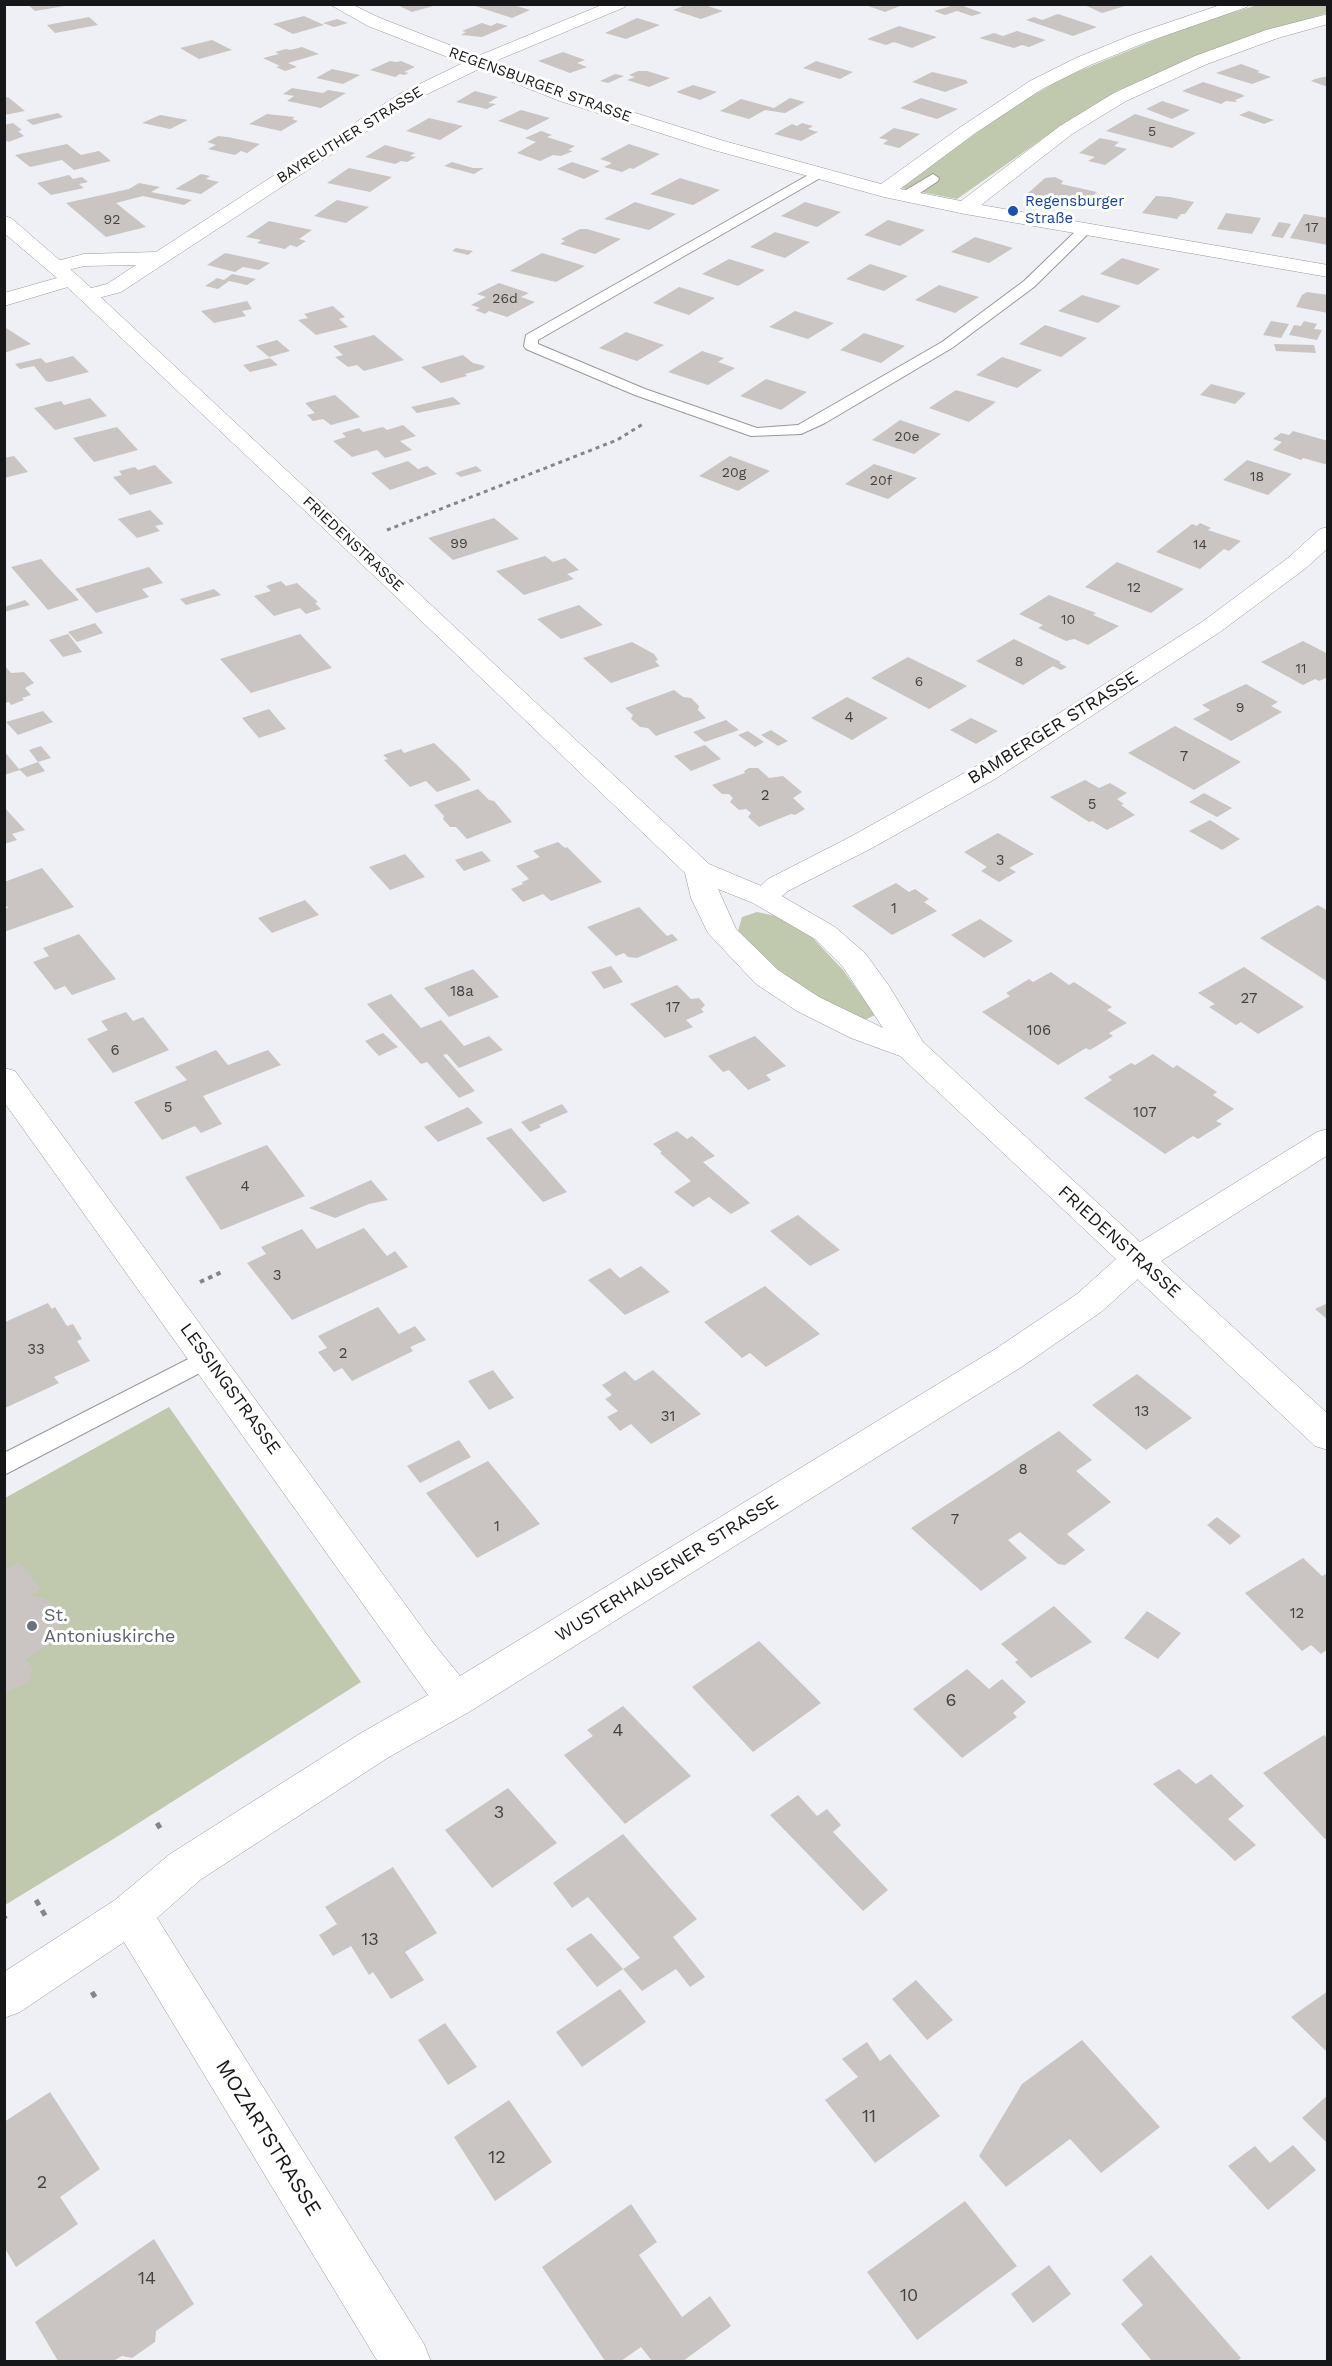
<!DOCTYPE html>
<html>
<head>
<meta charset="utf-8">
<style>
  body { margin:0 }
  #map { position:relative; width:1332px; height:2366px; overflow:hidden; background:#eef0f5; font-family:"Work Sans",sans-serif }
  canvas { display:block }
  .frame { position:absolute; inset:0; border:6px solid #161718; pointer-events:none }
</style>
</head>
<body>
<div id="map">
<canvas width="1332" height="2366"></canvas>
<div class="frame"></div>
</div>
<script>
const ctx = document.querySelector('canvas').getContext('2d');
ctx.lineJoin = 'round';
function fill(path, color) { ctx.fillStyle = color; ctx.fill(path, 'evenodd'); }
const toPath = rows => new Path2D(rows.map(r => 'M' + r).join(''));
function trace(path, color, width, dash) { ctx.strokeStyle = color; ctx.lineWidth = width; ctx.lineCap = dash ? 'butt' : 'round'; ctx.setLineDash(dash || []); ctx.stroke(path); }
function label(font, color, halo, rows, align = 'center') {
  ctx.font = font + ' "Work Sans",sans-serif'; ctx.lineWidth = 6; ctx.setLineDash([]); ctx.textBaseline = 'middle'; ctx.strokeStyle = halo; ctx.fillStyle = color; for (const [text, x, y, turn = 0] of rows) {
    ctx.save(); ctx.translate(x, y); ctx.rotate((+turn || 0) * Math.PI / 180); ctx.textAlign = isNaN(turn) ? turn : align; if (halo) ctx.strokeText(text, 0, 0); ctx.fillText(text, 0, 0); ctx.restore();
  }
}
const green = toPath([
  [1258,5,1327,5,1327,13,1232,44,1119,90,1068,121,957,199,901,188,1009,109,1067,76,1196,23],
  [757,912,780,917,811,936,843,970,875,1015,865,1020,815,999,776,971,738,931,742,917],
  [169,1407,361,1682,115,1838,5,1905,5,1498]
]);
const building = toPath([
  [27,4,65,4,65,6,35,11],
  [395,4,437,4,437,5,412,12],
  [469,4,510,4,530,10,512,18],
  [680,4,702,4,723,11,701,19,673,10,683,6],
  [863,4,896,4,900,6,885,12],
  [958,4,982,13,972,16,957,11,945,15,934,11],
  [1082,4,1121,4,1125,6,1102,13],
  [1058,14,1097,27,1073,36,1026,20,1034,17,1042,20],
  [304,16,324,25,293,34,273,24],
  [89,17,98,25,55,33,47,25],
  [637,18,660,25,626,39,605,33],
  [337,19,348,23,334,27,323,23],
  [482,23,491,26,497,23,508,26,482,37,461,35,466,32,462,31],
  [899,26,937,37,912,48,894,42,886,45,867,39],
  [1017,31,1046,40,1029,47,1022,45,1014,48,979,38,994,33,1003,36],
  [212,40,232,50,199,59,180,48],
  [302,47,319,54,288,63,297,67,285,71,276,67,280,66,263,58,279,54,275,52,286,49,290,50],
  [563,52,585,60,577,63,587,67,570,73,538,61],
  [390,61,397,62,401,61,415,67,404,72,409,73,404,75,400,74,395,77,370,70],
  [816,61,853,72,840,79,803,68],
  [1241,64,1260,71,1257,72,1271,77,1252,84,1216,73],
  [332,69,360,75,343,84,316,78],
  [638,71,647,71,670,78,649,87,627,80,635,77,629,75],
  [932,72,966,80,968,83,945,92,912,82],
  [615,74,624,76,608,83,600,81],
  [1328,76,1328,87,1311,81,1315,79],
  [1203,82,1241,94,1245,96,1235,100,1237,102,1226,101,1221,104,1182,91],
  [693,85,717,92,700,100,676,92],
  [292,88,323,93,328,90,346,93,321,108,287,101,294,96,283,94],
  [475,91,498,97,488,103,496,104,487,109,456,102],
  [8,97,25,111,4,115,4,98],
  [790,98,805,102,785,113,765,110,749,119,720,111,741,99,774,108],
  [921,98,958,109,937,119,900,108],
  [1162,101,1190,110,1172,119,1146,109],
  [521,110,550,118,527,130,498,121],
  [1249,111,1274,120,1264,124,1239,115],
  [58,113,63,117,33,125,26,120],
  [267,114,295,117,292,119,298,121,281,131,249,124],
  [1135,114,1196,133,1172,148,1106,131],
  [160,115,188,120,170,129,142,123],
  [429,118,463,126,440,140,406,131],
  [13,123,22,130,18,131,24,136,9,142,4,140,4,125],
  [802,123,813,126,808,129,818,132,801,141,774,134,792,124,797,126],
  [894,128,920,134,899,148,883,144,888,140,879,138],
  [541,131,552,135,547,137,575,146,568,150,573,151,561,156,553,155,540,161,517,153,536,142,525,138],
  [218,136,228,137,260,144,247,153,241,151,235,155,208,149,216,145,207,142],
  [1100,138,1119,142,1114,146,1127,149,1105,165,1088,161,1095,157,1079,153],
  [67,144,81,155,99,151,111,161,74,170,62,160,30,167,15,155],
  [629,144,660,154,633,169,630,168,622,172,604,167,612,163,600,159],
  [385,145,415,153,410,156,416,157,407,162,401,161,395,164,365,157],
  [452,162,473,168,484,168,474,174,444,166],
  [572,162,600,171,584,179,557,169],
  [349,168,392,177,370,192,327,183],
  [201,174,210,176,206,179,219,182,201,194,175,189],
  [69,175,73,179,82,177,88,182,79,184,84,188,51,195,37,183],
  [1055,177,1063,181,1061,184,1097,192,1087,201,1075,199,1069,204,1026,195,1045,178],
  [680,178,720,190,693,205,650,194],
  [139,183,160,187,151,192,192,200,184,205,143,196,116,203,146,227,106,237,66,203,129,189],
  [1156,196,1170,197,1194,202,1185,214,1181,214,1177,219,1142,213],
  [337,200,369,207,346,223,314,216],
  [635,202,676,214,649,230,604,219],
  [805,202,841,212,817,227,781,216],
  [1226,213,1261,218,1252,234,1217,229],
  [1304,214,1328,218,1328,245,1290,238],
  [888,220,925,230,900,246,864,235],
  [269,221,312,230,299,239,306,241,297,247,290,245,285,249,257,243,261,240,246,237],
  [1279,222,1291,224,1283,238,1271,236],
  [580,229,587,229,621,239,595,254,560,244,565,241,561,239],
  [775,232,810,242,785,258,750,247],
  [975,237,1013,248,989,263,951,252],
  [456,248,473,251,468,255,452,251],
  [225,253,254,259,270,263,259,270,243,267,235,272,207,265],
  [542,253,585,266,556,282,510,271],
  [1122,258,1160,269,1138,285,1100,274],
  [729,259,765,270,738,286,702,274],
  [870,264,908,276,884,291,846,279],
  [232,274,256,279,247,285,229,281,218,289,205,286,217,278,224,280],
  [499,283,529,293,521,297,535,302,507,317,489,311,485,314,475,310,480,308,471,305,486,297,477,294],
  [939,285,979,297,955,313,915,300],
  [679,287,715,298,689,315,653,303],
  [1307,292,1328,295,1328,313,1296,307,1302,295],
  [1082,295,1121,306,1098,323,1058,311],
  [247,301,252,309,242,311,246,316,214,323,201,311],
  [333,306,345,317,339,319,348,327,316,335,298,320,308,318,304,314],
  [795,311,834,323,808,339,769,327],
  [1271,321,1289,324,1281,338,1263,335],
  [1304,321,1317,324,1314,329,1322,330,1317,340,1289,335,1294,325,1301,326],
  [1045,325,1087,338,1061,357,1019,344],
  [4,328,6,328,31,344,4,353],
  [626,332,664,345,637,361,599,348],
  [864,333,905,346,881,363,840,350],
  [374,335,404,360,364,371,357,365,348,367,335,357,343,355,333,346],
  [277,340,290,351,269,357,256,346],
  [1274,344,1314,345,1316,353,1276,351],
  [702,351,724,358,718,362,735,368,708,385,668,372],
  [463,355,473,363,485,366,483,369,465,374,467,376,441,383,421,367],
  [73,356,89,372,50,382,46,381,34,366,20,369,15,364,41,358,46,363],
  [1002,357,1042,370,1017,388,976,375],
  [270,358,278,365,250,372,243,365],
  [766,379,807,392,781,410,740,396],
  [1211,384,1246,393,1235,404,1200,395],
  [956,390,996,402,969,422,929,408],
  [335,395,360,417,331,425,323,419,313,421,307,415,315,413,305,403],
  [453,397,461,404,417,413,411,407],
  [90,398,107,416,55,430,34,408,61,401,64,405],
  [900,420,941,434,914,454,872,440],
  [403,425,416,436,400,441,412,450,385,458,377,450,352,457,333,441,346,437,342,433,359,428,363,432,383,427,387,430],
  [117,427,138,450,94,462,73,438],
  [1293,431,1328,441,1328,465,1303,458,1301,460,1273,450,1282,442,1273,439,1281,433,1289,435],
  [14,456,28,472,4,478,4,458],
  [730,456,770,471,738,491,699,476],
  [1247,460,1292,474,1268,495,1223,480],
  [408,461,418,469,427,466,437,474,390,490,371,473],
  [874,464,917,478,888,499,845,484],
  [155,465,173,483,130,495,113,477,122,475,119,471,135,467,138,470],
  [476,466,482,471,461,477,455,473],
  [150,510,164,524,155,526,160,531,137,538,118,519],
  [494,518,519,539,453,560,428,538],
  [1200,523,1211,528,1208,530,1241,541,1229,551,1224,549,1200,569,1156,552,1192,524,1197,526],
  [545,556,553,562,565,558,579,570,567,574,574,579,524,595,496,571],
  [41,559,56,576,79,600,48,610,11,567],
  [1117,562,1184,589,1151,613,1085,587],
  [149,567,163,583,142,589,149,597,96,613,75,589],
  [281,581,286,586,297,583,318,602,315,603,321,609,306,614,300,608,274,616,254,596,271,591,266,586],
  [214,589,221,595,186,605,180,599],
  [1049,595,1096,613,1093,615,1119,626,1088,645,1074,639,1066,641,1038,628,1043,625,1019,614],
  [25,600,30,605,4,612,4,607],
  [579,605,603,625,561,639,537,619],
  [95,623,103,633,77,642,68,632],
  [68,634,82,652,63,657,49,640],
  [300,634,332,668,251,693,220,659],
  [1014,639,1061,662,1059,663,1067,667,1061,670,1053,666,1023,685,976,661],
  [1303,641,1328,654,1328,677,1319,681,1315,679,1303,685,1261,662],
  [632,642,654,654,658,660,655,661,660,666,611,683,583,658],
  [908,657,967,686,929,709,871,678],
  [4,665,11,673,24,672,34,683,25,688,31,695,22,698,24,700,11,705,9,702,4,703],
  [1246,684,1278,702,1271,706,1282,712,1231,741,1193,719,1210,710,1202,705],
  [674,690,683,697,691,698,699,706,698,710,706,718,656,736,648,728,640,727,631,719,633,715,625,708],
  [847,697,888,718,852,740,811,718],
  [269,709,286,729,259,738,242,718],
  [43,711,53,722,18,735,6,722],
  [971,718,998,731,976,744,950,730],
  [726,720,739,730,705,742,693,732],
  [1175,726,1241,762,1194,790,1128,753],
  [771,730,788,741,778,746,761,735],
  [748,731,764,742,755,747,738,735],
  [434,743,461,769,471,780,437,792,426,781,410,787,384,760,388,759,383,755,401,749,404,753],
  [705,745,721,759,691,771,674,756],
  [41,746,51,758,38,762,29,750],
  [4,751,19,769,38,762,45,771,27,777,20,770,4,775],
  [749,768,758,768,769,778,783,776,802,792,793,798,805,809,795,815,791,814,759,827,748,817,751,813,746,809,739,810,730,802,733,798,729,794,722,794,712,785,745,773,744,771],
  [1085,780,1099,788,1110,783,1127,793,1117,799,1124,804,1121,805,1135,815,1107,830,1092,821,1089,822,1050,797],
  [478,789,489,800,494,801,512,822,467,839,456,827,450,827,443,819,444,816,434,805],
  [1204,793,1232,808,1217,817,1189,802],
  [4,807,25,830,12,834,17,840,4,844],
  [1210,820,1240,839,1222,850,1189,831],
  [998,833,1034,854,1009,868,1016,872,999,882,981,871,987,867,964,852],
  [558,842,565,848,567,847,602,882,551,901,543,894,523,902,511,889,523,884,522,882,529,879,516,866,540,857,533,851],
  [482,851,491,861,464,871,455,860],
  [405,854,425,877,390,890,369,867],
  [42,868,74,907,4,932,4,909,8,908,4,903,4,882],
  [896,883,909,892,915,889,929,899,924,902,937,911,892,935,852,906],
  [305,900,319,915,272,933,258,918],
  [1318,905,1328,911,1328,982,1260,938],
  [639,907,667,936,672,934,678,940,637,958,628,957,624,953,616,956,587,927],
  [980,919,1013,941,984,958,951,935],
  [79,934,116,979,72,995,65,986,55,990,33,962,49,956,43,948],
  [611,966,623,982,604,989,591,972],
  [1244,967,1304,1007,1258,1034,1241,1022,1236,1025,1209,1007,1215,1004,1198,993],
  [473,969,499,997,449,1017,424,988],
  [1051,972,1069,985,1074,982,1112,1007,1107,1010,1127,1023,1109,1033,1113,1036,1090,1050,1086,1048,1058,1065,982,1012,1010,996,1006,993,1029,979,1033,982],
  [677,985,691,999,699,998,705,1005,701,1009,704,1012,686,1020,693,1027,665,1038,630,1004],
  [391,994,421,1028,441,1020,464,1046,489,1036,503,1050,459,1068,447,1054,443,1055,475,1091,459,1098,427,1062,421,1064,367,1004],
  [126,1012,133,1021,143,1017,169,1050,113,1073,87,1039,108,1030,101,1021],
  [383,1033,398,1047,379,1056,365,1041],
  [755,1036,786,1066,766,1075,771,1080,748,1090,729,1070,723,1072,708,1056],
  [216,1050,228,1065,268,1050,281,1065,203,1096,222,1124,201,1133,195,1126,162,1140,134,1102,187,1080,175,1067],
  [1153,1054,1173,1068,1177,1065,1217,1092,1213,1095,1234,1109,1216,1121,1222,1124,1198,1139,1193,1136,1165,1154,1084,1098,1112,1080,1108,1077,1131,1063,1135,1065],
  [562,1104,568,1112,539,1125,541,1127,530,1132,521,1122],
  [468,1107,483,1123,438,1142,424,1127],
  [511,1128,567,1192,543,1202,486,1138],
  [677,1131,687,1139,692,1136,715,1156,703,1162,750,1203,731,1214,709,1197,693,1207,674,1192,691,1181,660,1153,662,1152,653,1144],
  [267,1145,305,1196,221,1230,185,1177],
  [371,1180,388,1200,369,1204,335,1218,309,1208],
  [798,1215,840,1250,810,1266,770,1231],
  [364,1228,387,1256,395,1251,408,1267,292,1320,247,1263,266,1254,261,1247,302,1229,317,1249],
  [641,1266,670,1292,625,1315,588,1280,610,1268,620,1278],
  [765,1286,820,1334,766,1367,750,1353,742,1358,704,1322],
  [48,1303,52,1309,55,1307,67,1326,73,1324,82,1339,77,1341,90,1361,54,1377,59,1383,5,1408,5,1322],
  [1328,1303,1328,1320,1315,1309],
  [378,1307,399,1334,415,1326,426,1340,410,1347,413,1351,352,1381,342,1368,334,1372,318,1352,327,1348,318,1336],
  [493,1370,514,1398,489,1410,468,1381],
  [653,1370,701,1414,651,1444,631,1424,620,1431,607,1417,618,1411,605,1399,612,1395,602,1385,625,1371,635,1381],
  [1137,1374,1192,1418,1146,1450,1092,1405],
  [1059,1431,1092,1460,1076,1471,1111,1502,1067,1534,1085,1550,1065,1565,1058,1564,1020,1532,1008,1540,1027,1558,981,1591,911,1528],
  [459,1440,471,1457,420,1483,407,1466],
  [488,1461,540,1524,477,1558,426,1493],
  [1217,1517,1241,1536,1230,1545,1207,1525],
  [1303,1558,1322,1576,1328,1573,1328,1649,1321,1654,1311,1645,1302,1651,1245,1593],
  [19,1562,41,1589,31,1596,43,1598,52,1604,59,1612,60,1623,57,1634,49,1644,26,1659,33,1669,29,1681,4,1694,4,1570],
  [1054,1606,1092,1642,1031,1678,1015,1662,1018,1660,1001,1644],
  [1147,1611,1181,1633,1158,1659,1124,1638],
  [759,1641,821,1703,753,1752,692,1687],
  [967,1669,989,1689,1002,1679,1026,1702,1013,1713,1017,1717,962,1758,913,1709],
  [623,1706,691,1776,625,1824,564,1755,593,1736,587,1730],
  [1324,1735,1328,1739,1328,1838,1325,1839,1263,1773],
  [1179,1769,1196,1784,1211,1774,1244,1806,1228,1819,1256,1845,1235,1861,1153,1784],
  [508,1788,557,1843,492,1888,445,1830],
  [798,1795,817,1816,827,1809,841,1825,833,1832,888,1890,863,1911,770,1815],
  [623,1834,697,1919,673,1937,705,1977,690,1987,676,1969,642,1991,623,1969,640,1958,588,1897,572,1908,553,1883],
  [393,1867,437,1933,405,1952,424,1980,391,1999,373,1972,369,1975,351,1946,333,1956,319,1935,337,1924,325,1907],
  [591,1933,623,1969,597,1987,566,1949],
  [916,1980,953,2020,927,2040,892,1999],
  [620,1989,646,2022,582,2067,556,2032],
  [1328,1991,1328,2053,1291,2017],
  [445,2023,477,2067,448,2085,418,2040],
  [1082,2040,1160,2127,1101,2173,1070,2139,1006,2187,979,2156,1022,2084],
  [867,2042,880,2061,890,2054,940,2116,875,2163,825,2100,858,2077,842,2059],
  [50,2092,100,2169,60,2197,78,2224,16,2267,4,2247,4,2122],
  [1328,2095,1328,2144,1302,2118],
  [509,2100,552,2162,495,2201,454,2137],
  [1293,2145,1316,2170,1268,2210,1228,2166,1255,2146,1270,2163],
  [965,2201,1017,2266,917,2340,867,2272],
  [631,2204,657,2242,639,2255,682,2317,710,2296,731,2326,683,2361,652,2361,641,2347,621,2361,605,2361,542,2267],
  [154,2239,194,2304,156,2331,155,2342,132,2358,122,2356,113,2361,58,2361,35,2322],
  [1151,2255,1241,2358,1237,2361,1152,2361,1121,2324,1143,2305,1122,2280],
  [1049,2265,1071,2294,1033,2323,1011,2294]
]);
const pathFar2 = toPath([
  [387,530,617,440,643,424]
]);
const pathFar1 = toPath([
  [200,1282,224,1271]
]);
const path = toPath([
  [157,1823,162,1831],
  [36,1900,46,1917],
  [4,1917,6,1919],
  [92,1992,98,2002]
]);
const service = toPath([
  [817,170,823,174,822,177,538,340,538,344,645,389,757,428,798,425,942,342,1024,281,1080,227,1085,226,1092,230,1034,287,952,348,825,423,801,434,751,436,635,395,526,349,524,346,526,335,817,170],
  [933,174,939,178,938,181,911,199,901,199,899,196,901,193,933,174],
  [208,1349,217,1352,220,1358,217,1364,4,1475,4,1453,208,1349]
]);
const minor = toPath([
  [329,4,351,4,380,18,478,56,604,4,627,4,625,7,493,62,572,93,724,141,881,184,962,126,1030,81,1076,58,1132,35,1223,4,1249,4,1247,7,1144,43,1088,66,1042,89,974,134,900,189,961,201,1060,126,1114,93,1195,56,1266,30,1328,14,1328,24,1278,38,1207,64,1126,101,1072,134,981,205,1328,265,1328,277,965,214,884,197,710,149,560,101,479,69,413,101,121,292,87,301,80,299,77,295,80,291,107,284,136,265,84,266,56,273,49,271,46,267,49,263,84,254,156,252,401,93,463,63,368,26,329,4],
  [71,274,78,276,81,280,78,284,4,306,4,293,71,274],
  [1328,527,1328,548,1306,568,1220,632,995,779,872,848,788,891,773,903,763,906,753,903,749,897,768,879,852,836,975,767,1202,622,1288,558,1320,529,1328,527],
  [4,1068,15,1071,434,1644,460,1676,997,1348,1077,1294,1126,1250,1138,1247,1150,1250,1155,1259,1150,1268,1101,1312,1023,1366,469,1712,389,1757,200,1880,157,1918,424,2344,431,2362,378,2362,124,1942,20,2012,4,2018,4,1972,115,1900,170,1854,361,1733,428,1695,4,1102,4,1068]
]);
const tertiary = toPath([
  [4,216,11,218,78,276,709,864,773,891,835,927,865,953,889,986,923,1042,1140,1242,1317,1132,1328,1129,1328,1155,1161,1261,1328,1414,1328,1450,1315,1446,900,1056,851,1038,797,1011,756,984,708,933,691,898,685,873,389,590,64,284,4,233,4,216],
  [718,889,753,903,815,939,843,967,883,1028,819,997,778,970,736,929,718,889]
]);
const markers = [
  [1013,211,6,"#1a4fb4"],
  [32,1626,6,"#6b7280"]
];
const farNumbernames = [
  ["5",1152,132],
  ["92",112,220],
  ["17",1312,228],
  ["26d",505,299],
  ["20e",907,437],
  ["20g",734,473],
  ["18",1257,477],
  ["20f",881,481],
  ["99",459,544],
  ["14",1200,545],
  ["12",1134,588],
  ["10",1068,620],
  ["8",1019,662],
  ["11",1301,669],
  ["6",919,682],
  ["9",1240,708]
];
const farStreetnames = [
  ["REGENSBURGER STRASSE",540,85,20],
  ["BAYREUTHER STRASSE",350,135,-32],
  ["FRIEDENSTRASSE",353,544,43]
];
const farTransitnames = [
  ["Regensburger",1025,202],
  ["Straße",1025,219]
];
const numberNames = [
  ["4",849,718],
  ["7",1184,757],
  ["2",765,796],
  ["5",1092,805],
  ["3",1000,861],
  ["1",894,909],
  ["18a",462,992],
  ["27",1249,999],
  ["17",673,1008],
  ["106",1039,1031],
  ["6",115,1051],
  ["5",168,1108],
  ["107",1145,1113],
  ["4",245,1187],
  ["3",277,1276],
  ["33",36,1350],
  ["2",343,1354],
  ["13",1142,1412],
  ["31",668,1417],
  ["8",1023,1470],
  ["7",955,1520],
  ["1",497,1527],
  ["12",1297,1614]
];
const streetNames = [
  ["BAMBERGER STRASSE",1053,728,-32],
  ["FRIEDENSTRASSE",1119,1242,42],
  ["LESSINGSTRASSE",230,1389,54],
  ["WUSTERHAUSENER STRASSE",667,1569,-32]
];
const worshipNames = [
  ["St.",44,1616],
  ["Antoniuskirche",44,1637]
];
const nearNumbernames = [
  ["6",951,1701],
  ["4",618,1731],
  ["3",499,1813],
  ["13",370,1940],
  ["11",869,2117],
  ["12",497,2158],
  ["2",42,2183],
  ["14",147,2279],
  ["10",909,2296]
];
const nearStreetnames = [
  ["MOZARTSTRASSE",268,2138,58]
];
fill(green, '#c0c8ad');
fill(building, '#cac5c2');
trace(service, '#97989c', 2);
trace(minor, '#97989c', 1);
trace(tertiary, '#97989c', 1);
trace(pathFar2, '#858689', 3, [4, 4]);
trace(pathFar1, '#858689', 4, [4.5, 4.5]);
trace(path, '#858689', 5, [6, 6]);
fill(service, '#fff');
fill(minor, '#fff');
fill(tertiary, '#fff');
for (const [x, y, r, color] of markers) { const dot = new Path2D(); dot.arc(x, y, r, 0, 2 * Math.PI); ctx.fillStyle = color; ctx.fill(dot); trace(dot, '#fff', 2); }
label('14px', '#434242', null, farNumbernames);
label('15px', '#161718', '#fff', farStreetnames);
label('15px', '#164399', '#fff', farTransitnames, 'left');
label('15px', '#434242', null, numberNames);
label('18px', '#161718', '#fff', streetNames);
label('18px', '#5b616d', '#fff', worshipNames, 'left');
label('18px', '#434242', null, nearNumbernames);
label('21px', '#161718', '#fff', nearStreetnames);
</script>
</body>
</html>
